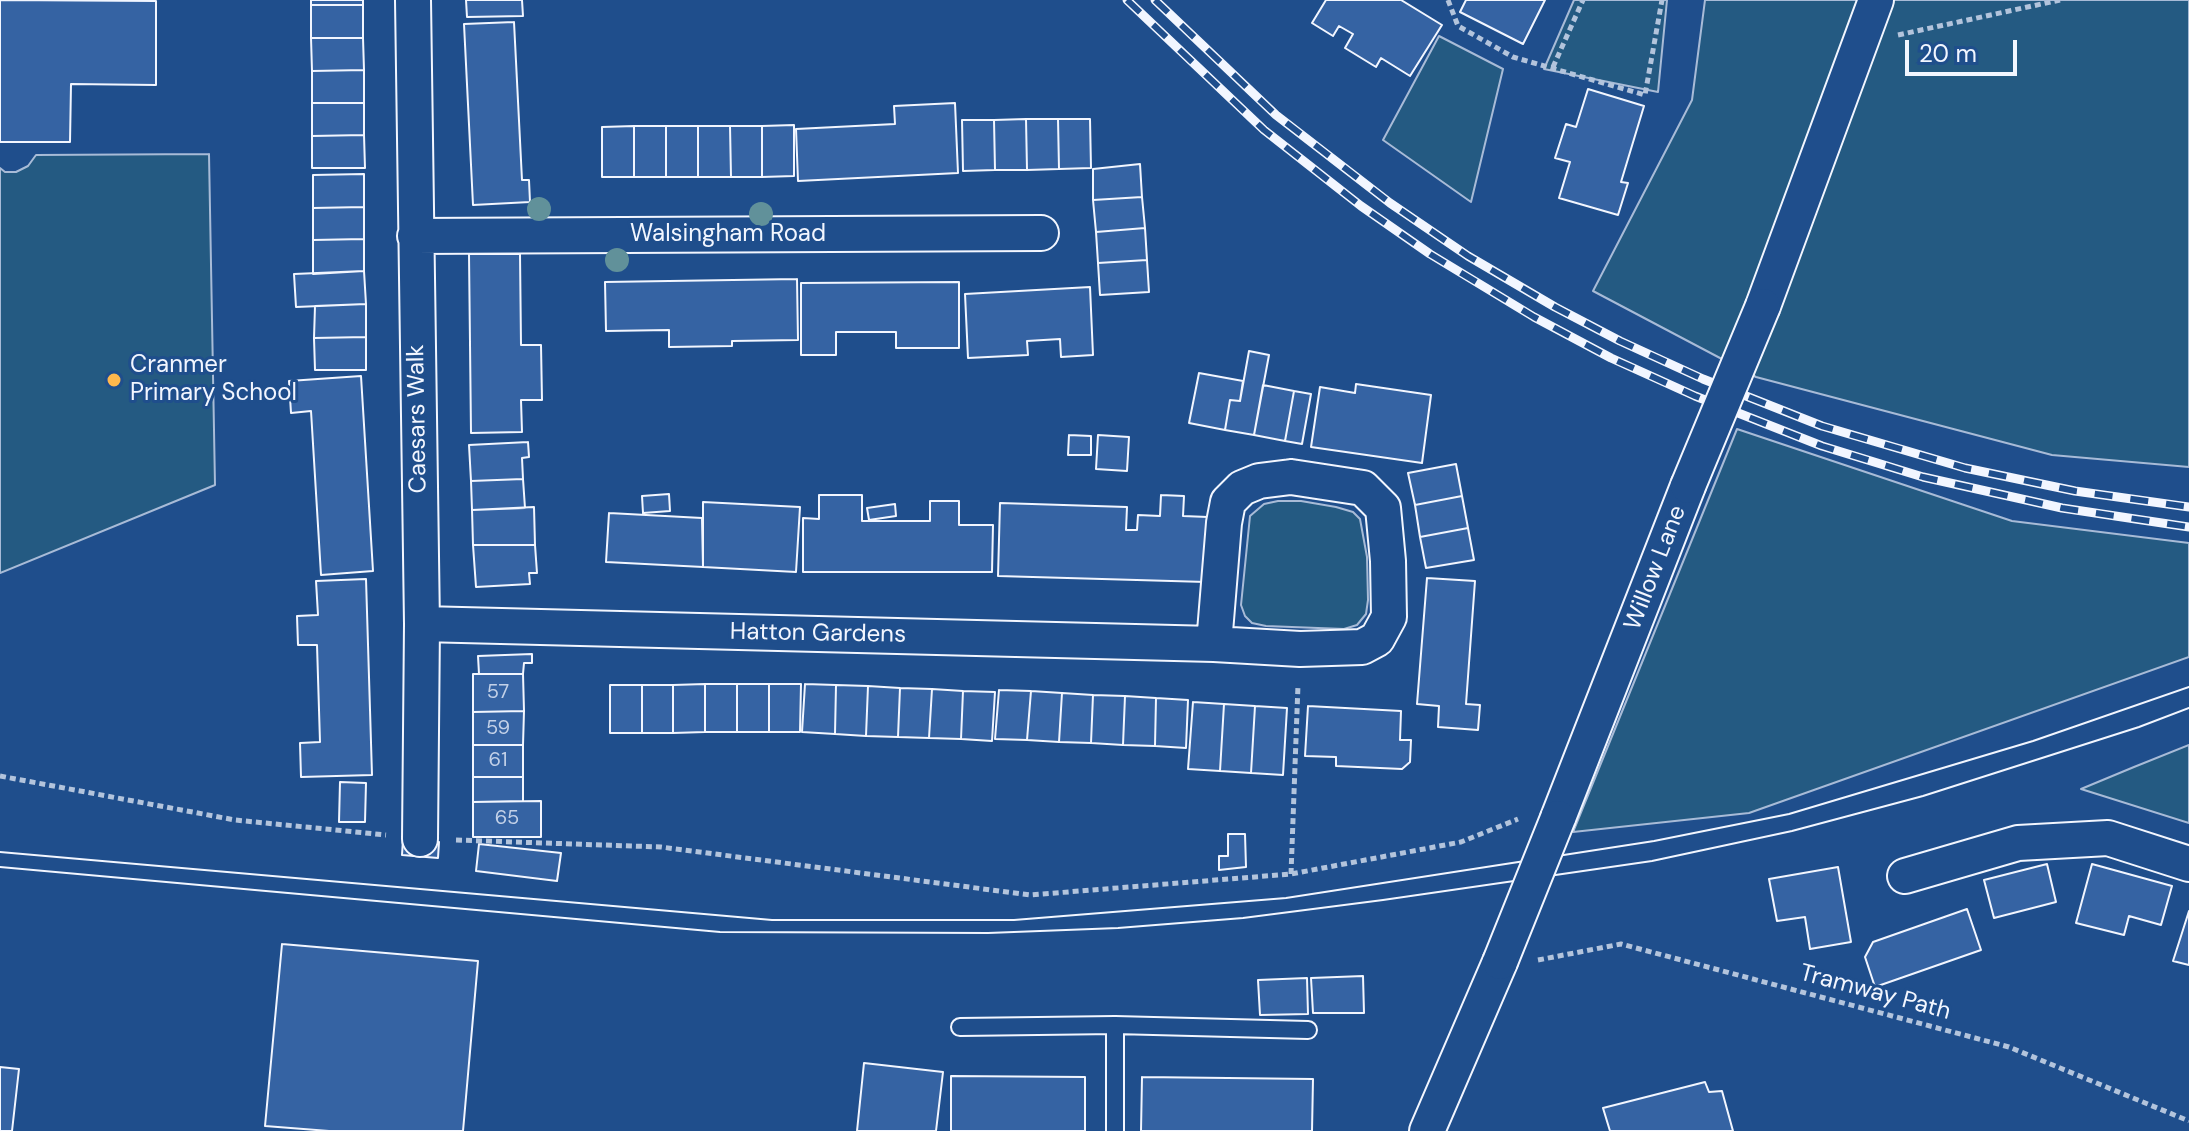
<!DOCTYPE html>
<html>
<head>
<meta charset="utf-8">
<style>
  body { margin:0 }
  #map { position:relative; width:2189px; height:1131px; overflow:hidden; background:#1f4e8c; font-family:"DM Sans",sans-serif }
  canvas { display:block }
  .scale { position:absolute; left:1905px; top:40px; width:112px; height:36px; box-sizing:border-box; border:4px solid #f2f6ff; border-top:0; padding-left:10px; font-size:24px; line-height:28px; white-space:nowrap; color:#f2f6ff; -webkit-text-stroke:6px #1f4e8c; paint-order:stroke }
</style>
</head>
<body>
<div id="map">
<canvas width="2189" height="1131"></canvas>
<div class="scale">20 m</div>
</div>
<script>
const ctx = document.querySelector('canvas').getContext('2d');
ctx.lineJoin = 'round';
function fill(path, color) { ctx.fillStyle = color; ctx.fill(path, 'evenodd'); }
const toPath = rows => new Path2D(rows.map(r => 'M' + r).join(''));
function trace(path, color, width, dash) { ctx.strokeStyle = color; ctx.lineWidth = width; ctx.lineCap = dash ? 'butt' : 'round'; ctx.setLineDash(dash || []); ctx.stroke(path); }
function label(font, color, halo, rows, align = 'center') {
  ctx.font = font + ' "DM Sans",sans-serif'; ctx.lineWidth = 6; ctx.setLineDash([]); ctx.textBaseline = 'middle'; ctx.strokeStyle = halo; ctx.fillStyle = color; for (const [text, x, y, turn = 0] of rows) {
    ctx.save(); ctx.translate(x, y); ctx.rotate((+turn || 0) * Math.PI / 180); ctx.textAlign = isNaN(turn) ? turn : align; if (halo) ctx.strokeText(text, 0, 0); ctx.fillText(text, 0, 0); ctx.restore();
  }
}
const green = toPath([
  [1574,0,1667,0,1658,92,1544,69,1574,0],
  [1705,0,2189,0,2189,467,2052,455,1756,377,1593,291,1692,100,1705,0],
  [1439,36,1503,69,1471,202,1383,140,1439,36],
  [209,154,215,485,0,573,0,168,5,172,16,172,28,166,36,155,209,154],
  [1737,429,2012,521,2189,543,2189,657,1749,813,1573,832,1737,429],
  [1278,501,1301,501,1336,507,1353,512,1360,519,1367,557,1368,600,1366,614,1357,625,1344,629,1266,626,1252,623,1245,616,1241,605,1250,516,1264,504,1278,501],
  [2189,745,2189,823,2081,789,2134,767,2189,745]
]);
const building = toPath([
  [0,0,156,1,156,85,71,84,70,142,0,142,0,0],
  [311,0,363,0,363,5,311,5,311,0],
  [466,0,522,0,523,16,467,17,466,0],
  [1326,0,1401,0,1442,25,1410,76,1381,58,1376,67,1345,48,1353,34,1339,26,1333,36,1312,23,1326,0],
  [1466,0,1545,0,1523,44,1460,12,1466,0],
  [311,5,363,5,363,38,311,38,311,5],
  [514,22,522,180,529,180,530,202,473,205,464,24,514,22],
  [311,38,363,38,364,70,312,71,311,38],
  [364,70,364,103,312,103,312,71,364,70],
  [1588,89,1644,106,1621,182,1628,183,1618,215,1559,198,1570,162,1555,158,1566,124,1576,127,1588,89],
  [312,103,364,103,364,135,312,136,312,103],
  [955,103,958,173,798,181,796,129,895,124,894,106,955,103],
  [1026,119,1027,170,995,170,994,120,1026,119],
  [1026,119,1058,119,1059,169,1027,170,1026,119],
  [1058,119,1090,119,1091,168,1059,169,1058,119],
  [962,120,994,120,995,170,963,171,962,120],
  [794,125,794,176,762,177,762,126,794,125],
  [634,126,634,177,602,177,602,127,634,126],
  [634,126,666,126,666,177,634,177,634,126],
  [666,126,698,126,698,177,666,177,666,126],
  [698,126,730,126,731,177,698,177,698,126],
  [730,126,762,126,762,177,731,177,730,126],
  [364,135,365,168,312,168,312,136,364,135],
  [1140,164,1142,197,1093,200,1093,169,1140,164],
  [364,174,364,207,313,208,313,175,364,174],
  [1142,197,1145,228,1096,232,1093,200,1142,197],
  [364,207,364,239,313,240,313,208,364,207],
  [1145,228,1147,260,1098,263,1096,232,1145,228],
  [364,239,364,271,313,274,313,240,364,239],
  [469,254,520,254,521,345,541,345,542,400,521,400,522,432,471,433,469,254],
  [1147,260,1149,292,1100,295,1098,263,1147,260],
  [364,271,366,304,296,307,294,274,364,271],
  [797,279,798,340,732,341,732,346,669,347,669,330,606,331,605,282,797,279],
  [959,282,959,348,896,348,896,332,836,332,836,355,801,355,801,283,959,282],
  [1090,287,1093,355,1061,357,1060,339,1027,341,1028,355,968,358,965,294,1090,287],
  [366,304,366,337,314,338,315,306,366,304],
  [366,337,366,370,315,370,314,338,366,337],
  [1249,351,1269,355,1254,435,1225,430,1230,400,1240,401,1249,351],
  [1199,373,1243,381,1240,401,1230,400,1225,430,1189,423,1199,373],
  [361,376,373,571,321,575,311,411,291,413,289,381,361,376],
  [1356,384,1431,395,1422,463,1311,447,1320,387,1355,393,1356,384],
  [1263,385,1294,391,1285,441,1254,435,1263,385],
  [1294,391,1311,394,1302,444,1285,441,1294,391],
  [1069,435,1091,436,1091,455,1068,455,1069,435],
  [1098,435,1129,437,1127,471,1096,469,1098,435],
  [528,442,529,457,522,458,523,479,471,481,469,445,528,442],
  [1456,464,1462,496,1415,505,1408,473,1456,464],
  [523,479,525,508,472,510,471,481,523,479],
  [669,494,670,511,643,513,642,496,669,494],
  [819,495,862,495,862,521,930,521,930,501,959,501,959,525,993,525,992,572,803,572,803,518,819,519,819,495],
  [1161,495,1184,496,1183,516,1208,517,1206,582,998,576,1000,503,1127,507,1126,530,1137,530,1138,515,1160,516,1161,495],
  [1462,496,1468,528,1420,537,1415,505,1462,496],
  [703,502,800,507,796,572,703,567,703,502],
  [895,504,896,516,869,520,867,508,895,504],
  [534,507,535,545,473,545,472,510,534,507],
  [609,513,702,518,703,567,606,562,609,513],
  [1468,528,1474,560,1426,568,1420,537,1468,528],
  [473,545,535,545,537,573,529,573,530,584,476,587,473,545],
  [1427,578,1475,581,1466,704,1480,705,1478,730,1438,727,1439,706,1417,704,1427,578],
  [366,579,372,775,301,777,300,743,320,742,317,645,298,645,297,616,318,615,316,581,366,579],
  [532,654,532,663,524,663,523,674,479,674,478,656,532,654],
  [473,674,523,674,524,711,473,712,473,674],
  [705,684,705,732,673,733,673,685,705,684],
  [705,684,737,684,737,732,705,732,705,684],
  [737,684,769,684,769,732,737,732,737,684],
  [769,684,801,684,800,732,769,732,769,684],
  [805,684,836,685,835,734,802,732,805,684],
  [610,685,642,685,642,733,610,733,610,685],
  [642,685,673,685,673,733,642,733,642,685],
  [836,685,868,686,866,736,835,734,836,685],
  [868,686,900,688,898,737,866,736,868,686],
  [900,688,932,689,929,738,898,737,900,688],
  [932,689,963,691,961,739,929,738,932,689],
  [999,690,1031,691,1027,740,995,739,999,690],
  [963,691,995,692,992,741,961,739,963,691],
  [1031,691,1062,693,1059,742,1027,740,1031,691],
  [1062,693,1093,695,1091,743,1059,742,1062,693],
  [1093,695,1125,696,1123,745,1091,743,1093,695],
  [1125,696,1156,698,1155,746,1123,745,1125,696],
  [1156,698,1188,700,1186,748,1155,746,1156,698],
  [1193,702,1224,704,1220,771,1188,769,1193,702],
  [1224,704,1255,706,1251,773,1220,771,1224,704],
  [1255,706,1287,708,1283,775,1251,773,1255,706],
  [1308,706,1401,711,1400,740,1411,740,1410,762,1402,769,1336,766,1336,757,1305,756,1308,706],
  [524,711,523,745,473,745,473,712,524,711],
  [473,745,523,745,523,777,473,777,473,745],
  [473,777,523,777,523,801,473,802,473,777],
  [340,782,366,783,365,822,339,822,340,782],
  [541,801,541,837,473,837,473,802,541,801],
  [1228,834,1245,834,1246,867,1219,870,1219,856,1228,856,1228,834],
  [403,839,439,842,438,858,402,855,403,839],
  [479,844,561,853,557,881,476,871,479,844],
  [2047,864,2056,902,1994,918,1984,880,2047,864],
  [2092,864,2172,886,2161,925,2129,916,2124,935,2076,923,2092,864],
  [1838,867,1851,942,1810,949,1805,917,1777,921,1769,879,1838,867],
  [1967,909,1981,950,1875,987,1865,957,1873,942,1967,909],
  [2189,911,2189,965,2173,961,2189,911],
  [282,944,478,961,463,1131,329,1131,265,1126,282,944],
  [1363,976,1364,1013,1313,1013,1311,978,1363,976],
  [1307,978,1308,1014,1260,1015,1258,980,1307,978],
  [864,1063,943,1072,936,1131,857,1131,864,1063],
  [0,1067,19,1069,12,1131,0,1131,0,1067],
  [951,1076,1085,1077,1085,1131,951,1131,951,1076],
  [1142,1077,1313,1079,1312,1131,1141,1131,1142,1077],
  [1705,1082,1709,1092,1722,1091,1733,1131,1610,1131,1603,1108,1705,1082]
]);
const path = toPath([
  [1448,0,1458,26,1513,57,1645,95,1662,0],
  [1898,35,2060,0],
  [1553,67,1583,0],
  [0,776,235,820,386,835],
  [456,840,661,847,1030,895,1291,874,1461,842,1518,819],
  [1291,874,1298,685],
  [1538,960,1621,944,2009,1047,2189,1121]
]);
const service = toPath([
  [960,1027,1115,1025,1308,1030],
  [1115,1131,1115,1025]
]);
const minor = toPath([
  [413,0,422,624,420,839],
  [415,236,1041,233],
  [1763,306,1876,0],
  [1291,477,1363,488,1383,508,1388,561,1389,617,1377,639,1362,647,1300,649,1214,644,1224,523,1228,502,1242,488,1259,481,1291,477],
  [422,624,1214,644],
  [1558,818,1688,486],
  [1905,876,2018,843,2108,838,2189,864],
  [1427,1131,1500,962]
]);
const tram = toPath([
  [0,852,772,920,1014,920,1286,898,1654,841,1789,814,2033,741,2189,687],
  [0,867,720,932,988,933,1118,928,1243,918,1383,900,1652,861,1792,831,1923,796,2139,727,2189,708]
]);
const rail = toPath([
  [1127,0,1264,130,1361,206,1430,254,1534,317,1611,358,1695,396,1822,446,1923,477,2062,508,2189,527],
  [1155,0,1276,115,1390,203,1468,256,1555,307,1620,341,1703,379,1822,426,1965,468,2075,491,2189,507]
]);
const minorBridge = toPath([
  [1688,486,1763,306],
  [1500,962,1558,818]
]);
const trees = [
  [539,209],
  [761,214],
  [617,260]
];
const markers = [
  [114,380,8,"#ffb74d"]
];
const numberNames = [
  ["57",498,693],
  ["59",498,729],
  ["61",498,761],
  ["65",507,819]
];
const streetNames = [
  ["Walsingham Road",728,235],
  ["Caesars Walk",418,419,-91],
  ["Willow Lane",1656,568,-69],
  ["Hatton Gardens",818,634,1],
  ["Tramway Path",1875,993,15]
];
const poiNames = [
  ["Cranmer",130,366],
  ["Primary School",130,394]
];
fill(green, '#245a82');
trace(green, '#a8bbd7', 2);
fill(building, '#3563a3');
trace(building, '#f2f6ff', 2);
trace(service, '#f2f6ff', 20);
trace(minor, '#f2f6ff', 38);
trace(path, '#b3c4dc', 5, [6, 4]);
trace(service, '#1f4e8c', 16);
trace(minor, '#1f4e8c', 34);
trace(tram, '#f2f6ff', 2);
trace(rail, '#f2f6ff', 9);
trace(rail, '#1f4e8c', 6, [18]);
trace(minorBridge, '#f2f6ff', 38, []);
trace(minorBridge, '#1f4e8c', 34);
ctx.fillStyle = '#61919a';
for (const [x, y] of trees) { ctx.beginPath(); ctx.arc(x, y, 12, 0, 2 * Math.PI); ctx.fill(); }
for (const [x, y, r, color] of markers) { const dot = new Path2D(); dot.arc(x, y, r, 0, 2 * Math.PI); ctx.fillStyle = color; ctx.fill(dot); trace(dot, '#1f4e8c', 3); }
label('20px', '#c3d1e8', null, numberNames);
label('24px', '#f2f6ff', '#1f4e8c', streetNames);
label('24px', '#f2f6ff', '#1f4e8c', poiNames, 'left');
</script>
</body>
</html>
